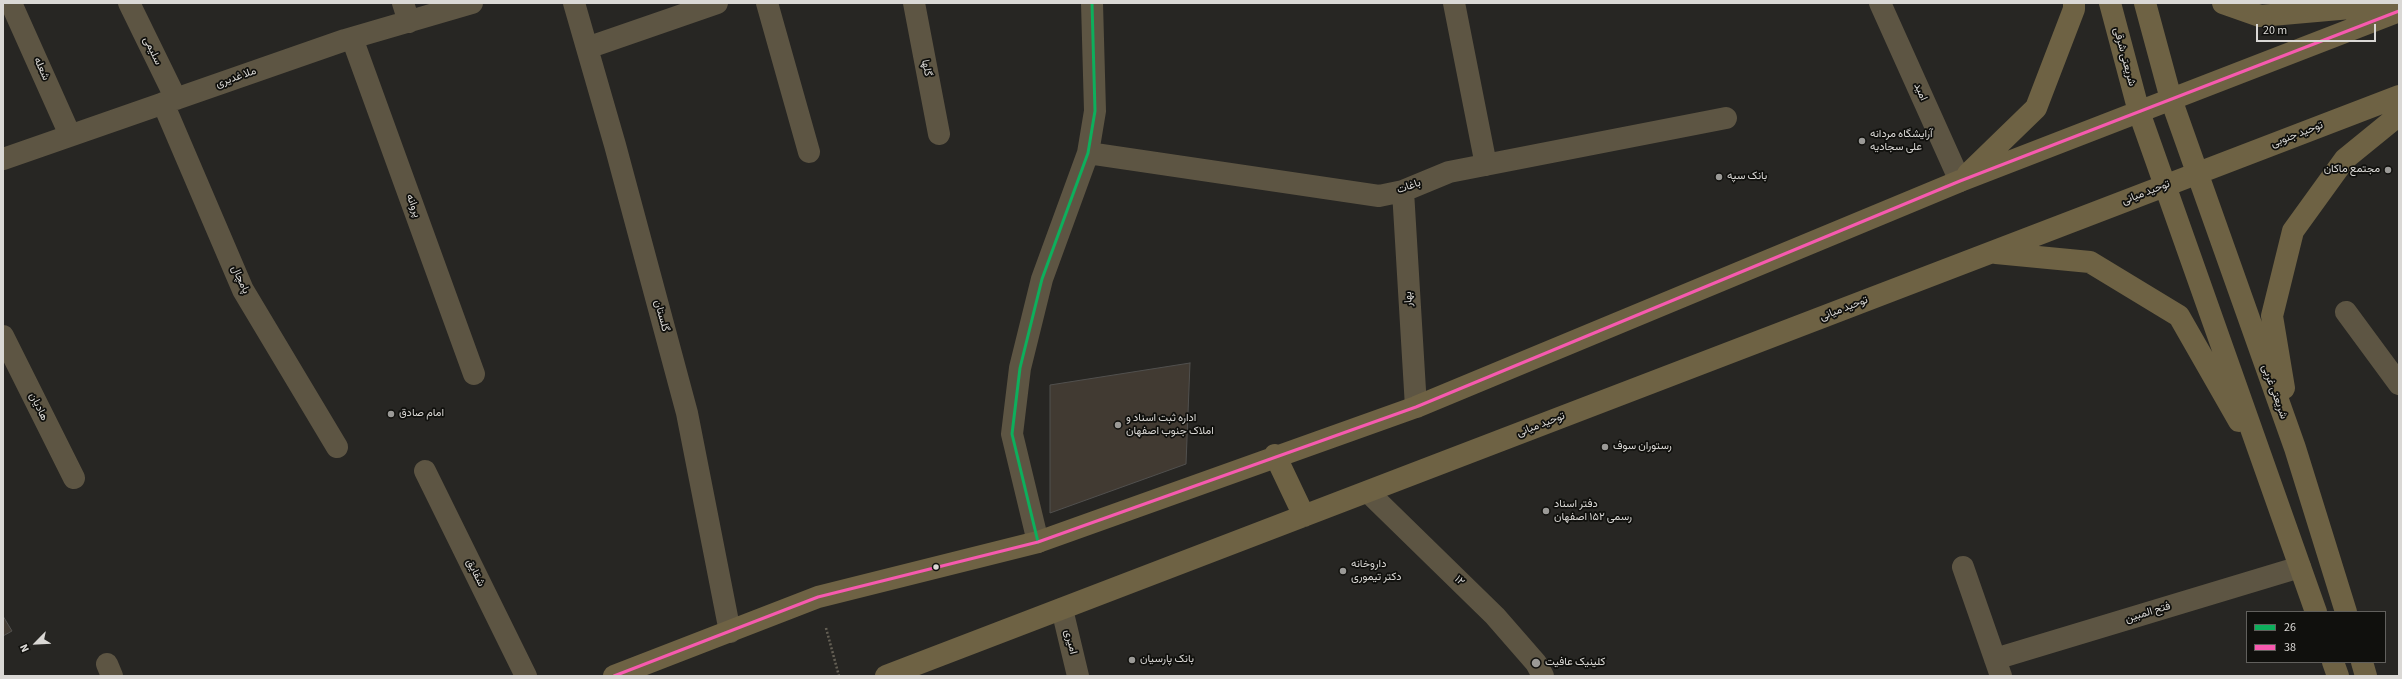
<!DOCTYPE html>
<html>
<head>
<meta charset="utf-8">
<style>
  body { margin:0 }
  #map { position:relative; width:2402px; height:679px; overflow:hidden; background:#272623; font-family:"Source Sans 3",sans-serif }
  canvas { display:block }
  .frame { position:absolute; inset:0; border:4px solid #dad8d5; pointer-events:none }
  .legend { position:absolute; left:2246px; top:611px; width:140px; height:52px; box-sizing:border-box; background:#10100d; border:1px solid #61605d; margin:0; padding:5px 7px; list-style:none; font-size:12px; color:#dad8d5 }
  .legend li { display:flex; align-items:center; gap:8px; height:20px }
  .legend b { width:20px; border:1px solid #61605d }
  .north { position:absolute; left:16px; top:623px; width:40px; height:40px; -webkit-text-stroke:3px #10100d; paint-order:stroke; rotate:246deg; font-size:11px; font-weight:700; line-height:16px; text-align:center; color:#dad8d5 }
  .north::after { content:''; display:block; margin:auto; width:14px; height:18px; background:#dad8d5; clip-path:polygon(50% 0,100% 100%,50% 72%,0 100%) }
  .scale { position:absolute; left:2256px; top:24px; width:120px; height:18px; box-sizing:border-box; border:2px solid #dad8d5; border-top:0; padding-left:5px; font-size:12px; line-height:14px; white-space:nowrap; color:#dad8d5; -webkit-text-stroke:3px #10100d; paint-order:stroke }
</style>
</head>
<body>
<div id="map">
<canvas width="2402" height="679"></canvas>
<div class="frame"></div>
<ul class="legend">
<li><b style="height:5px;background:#0daf5c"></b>26</li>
<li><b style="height:5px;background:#f75aaf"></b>38</li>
</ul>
<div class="north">N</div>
<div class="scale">20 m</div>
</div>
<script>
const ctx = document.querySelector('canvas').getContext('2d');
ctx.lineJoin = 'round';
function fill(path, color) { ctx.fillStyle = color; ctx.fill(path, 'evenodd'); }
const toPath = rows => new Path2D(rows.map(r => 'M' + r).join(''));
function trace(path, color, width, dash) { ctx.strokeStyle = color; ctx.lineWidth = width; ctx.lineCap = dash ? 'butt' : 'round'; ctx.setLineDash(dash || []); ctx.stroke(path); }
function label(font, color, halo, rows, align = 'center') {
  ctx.font = font + ' "Source Sans 3",Vazirmatn,sans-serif'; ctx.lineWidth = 3.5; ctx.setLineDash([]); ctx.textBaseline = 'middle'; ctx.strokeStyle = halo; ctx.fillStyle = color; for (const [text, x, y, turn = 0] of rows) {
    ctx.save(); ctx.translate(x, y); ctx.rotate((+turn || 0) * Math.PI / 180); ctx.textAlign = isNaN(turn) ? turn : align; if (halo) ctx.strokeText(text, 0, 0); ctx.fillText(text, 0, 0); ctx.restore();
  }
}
const building = toPath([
  [1190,363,1186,464,1050,513,1050,385,1190,363],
  [3,616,12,631,3,636,3,616]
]);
const path = toPath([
  [826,628,839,676]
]);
const minor = toPath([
  [11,3,70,135],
  [129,3,176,99],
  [403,3,409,22],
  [574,3,615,145,687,413,730,632],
  [767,3,809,152],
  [914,3,939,134],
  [1454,3,1486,165],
  [1880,3,1960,181],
  [352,38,474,374],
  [587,48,717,3],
  [163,103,243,290,337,447],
  [1088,153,1379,196,1403,191,1449,172,1726,118],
  [3,159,345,40,472,3],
  [1403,191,1416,407],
  [2346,312,2399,384],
  [3,336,74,478],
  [425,471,526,676],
  [1368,492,1495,616,1536,663,1543,676],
  [1038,542,1012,434,1020,368,1042,279,1088,153,1095,111,1092,3],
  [1963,567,2001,676],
  [1062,609,1078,676],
  [1995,659,2300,567],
  [107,664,112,676]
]);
const major = toPath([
  [2110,3,2139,112,2316,612],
  [2145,3,2171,99,2295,448,2346,612],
  [2223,3,2260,16,2396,4],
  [1968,174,2036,108,2074,9,2074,3],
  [1996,253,2090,262,2179,316,2239,421],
  [2284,388,2272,316,2293,231,2345,159,2399,115],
  [1275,455,1304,516],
  [2333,662,2338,676],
  [2362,662,2366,676],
  [614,676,818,597,1038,542,1416,407,1960,181,2399,11],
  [886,676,2399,96]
]);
const bus1 = toPath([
  [1038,542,1012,434,1020,368,1042,279,1088,153,1095,111,1092,3]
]);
const bus2 = toPath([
  [614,676,818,597,1038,542,1416,407,1960,181,2399,11]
]);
const markers = [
  [1862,141,4,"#9b9a97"],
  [2388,170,4,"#9b9a97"],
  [1719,177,4,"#9b9a97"],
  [391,414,4,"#9b9a97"],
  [1118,425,4,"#9b9a97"],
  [1605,447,4,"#9b9a97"],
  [1546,511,4,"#9b9a97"],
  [936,567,3.5,"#dad8d5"],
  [1343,571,4,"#9b9a97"],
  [1132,660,4,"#9b9a97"],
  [1536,663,5,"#9b9a97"]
];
const streetNames = [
  ["سلیمی",152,51,64],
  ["شریعتی شرقی",2124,57,75],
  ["گلها",926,68,79],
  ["شعله",41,69,66],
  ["ملا غدیری",236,78,-19],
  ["امید",1920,92,66],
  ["توحید جنوبی",2297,135,-21],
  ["باغات",1409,187,-19],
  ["توحید میانی",2146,193,-21],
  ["پروانه",413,206,70],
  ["پامچال",240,280,65],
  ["بهار",1409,299,-93],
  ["توحید میانی",1844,309,-21],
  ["گلستان",661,316,75],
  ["شریعتی غربی",2274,392,70],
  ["هادیان",38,407,64],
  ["توحید میانی",1541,425,-21],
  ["شقایق",475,573,64],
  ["۱۲",1459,581,44],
  ["فتح المبین",2148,613,-17],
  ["امیری",1070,642,76]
];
const poiNames = [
  ["آرایشگاه مردانه",1870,135],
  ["علی سجادیه",1870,148],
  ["مجتمع ماکان",2380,170,"right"],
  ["بانک سپه",1727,177],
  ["امام صادق",399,414],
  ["اداره ثبت اسناد و",1126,419],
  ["املاک جنوب اصفهان",1126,432],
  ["رستوران سوف",1613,447],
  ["دفتر اسناد",1554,505],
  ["رسمی ۱۵۲ اصفهان",1554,518],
  ["داروخانه",1351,565],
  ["دکتر تیموری",1351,578],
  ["بانک پارسیان",1140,660],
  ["کلینیک عافیت",1545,663]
];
fill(building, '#413a32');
trace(building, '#51504e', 1);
trace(path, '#656055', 2.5, [2, 2]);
trace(minor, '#5d5543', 22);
trace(major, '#6e6244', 22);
trace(bus1, '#0daf5c', 3);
trace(bus2, '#f75aaf', 3);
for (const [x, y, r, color] of markers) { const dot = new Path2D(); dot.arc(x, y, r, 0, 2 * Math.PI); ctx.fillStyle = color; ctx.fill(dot); trace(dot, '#10100d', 1.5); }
label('11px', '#dad8d5', '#10100d', streetNames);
label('11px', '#dad8d5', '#10100d', poiNames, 'left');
</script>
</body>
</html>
